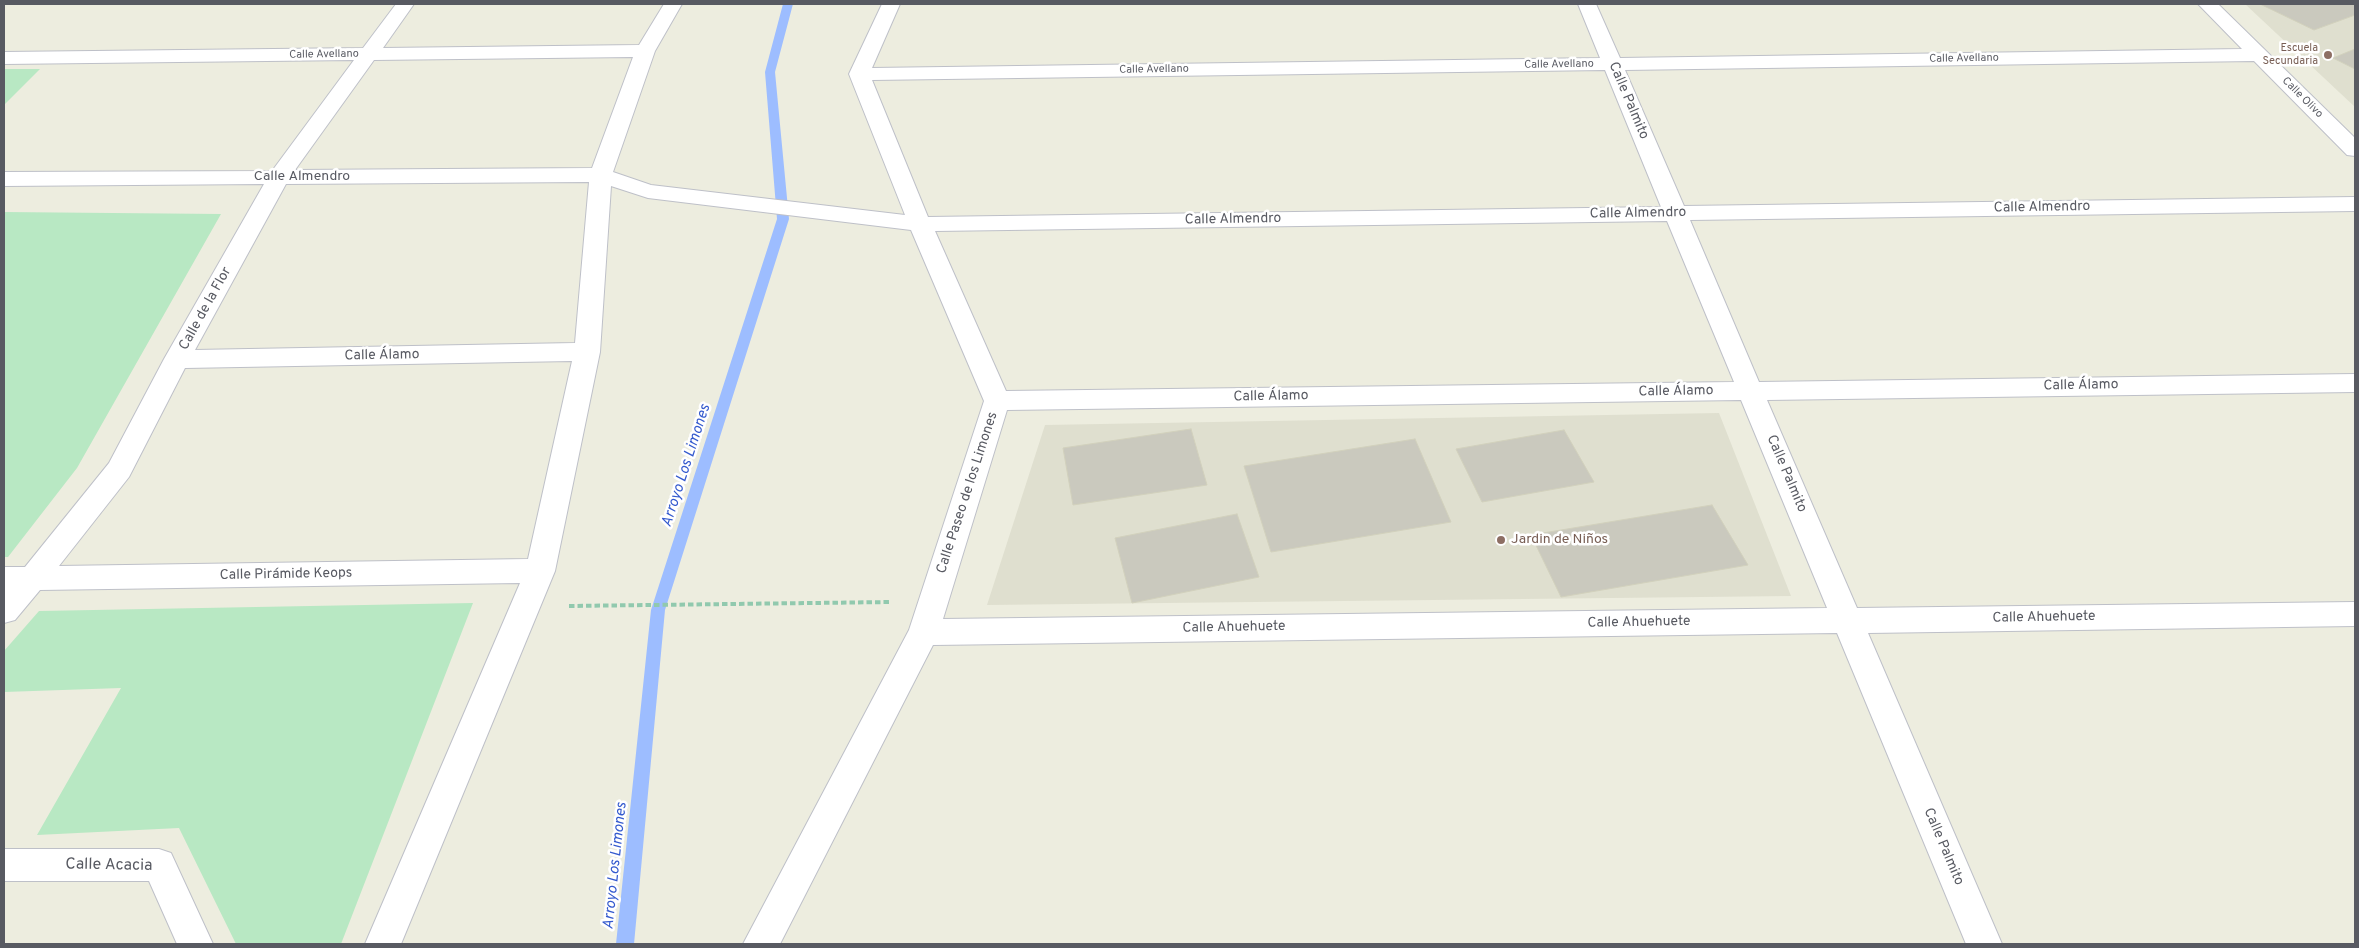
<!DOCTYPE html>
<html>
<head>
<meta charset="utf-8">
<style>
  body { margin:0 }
  #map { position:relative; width:2359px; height:948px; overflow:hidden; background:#ededdf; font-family:Overpass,sans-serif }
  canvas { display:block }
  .frame { position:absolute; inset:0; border:5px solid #585a62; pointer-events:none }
</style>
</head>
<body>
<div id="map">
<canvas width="2359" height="948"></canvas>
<div class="frame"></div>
</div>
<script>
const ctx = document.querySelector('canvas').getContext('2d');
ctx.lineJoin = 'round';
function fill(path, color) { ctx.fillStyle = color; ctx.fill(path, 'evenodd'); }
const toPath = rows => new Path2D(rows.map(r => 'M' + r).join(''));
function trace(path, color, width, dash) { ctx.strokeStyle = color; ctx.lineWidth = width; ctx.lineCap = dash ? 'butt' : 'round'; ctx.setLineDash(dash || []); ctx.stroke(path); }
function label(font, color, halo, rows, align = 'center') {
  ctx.font = font + ' Overpass,sans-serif'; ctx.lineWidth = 5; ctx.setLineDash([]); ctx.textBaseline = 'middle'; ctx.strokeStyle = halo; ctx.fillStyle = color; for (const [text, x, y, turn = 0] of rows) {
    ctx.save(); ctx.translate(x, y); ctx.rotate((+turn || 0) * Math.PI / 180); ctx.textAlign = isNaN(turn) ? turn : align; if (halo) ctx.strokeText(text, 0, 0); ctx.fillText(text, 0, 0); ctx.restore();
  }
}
const education = toPath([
  [2245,4,2355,4,2355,107],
  [1719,413,1791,596,987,605,1045,425]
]);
const green = toPath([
  [4,69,40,69,4,105],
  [4,212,221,214,77,468,8,557,4,557],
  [473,603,341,944,236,944,179,828,37,835,121,688,4,692,4,651,39,611]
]);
const stream = toPath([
  [783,4,793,4,775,72,789,219,665,610,634,944,616,944,651,610,777,219,765,72,783,4]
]);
const building = toPath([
  [2260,4,2355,4,2355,15,2314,30,2260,4],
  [2355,49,2355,69,2333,58,2355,49],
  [1191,429,1207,485,1073,505,1063,448,1191,429],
  [1564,430,1594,482,1482,502,1456,449,1564,430],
  [1415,439,1451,522,1271,552,1244,466,1415,439],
  [1712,505,1748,565,1561,597,1531,535,1712,505],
  [1237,514,1259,577,1132,603,1115,538,1237,514]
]);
const path = toPath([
  [569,606,892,602]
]);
const minor = toPath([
  [396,4,414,4,383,48,639,45,664,4,682,4,655,51,613,172,651,185,905,215,849,74,882,4,900,4,872,68,1600,58,1578,4,1596,4,1620,58,2242,49,2198,4,2218,4,2355,138,2355,156,2347,155,2254,61,1625,70,1684,206,2355,197,2355,211,1690,220,1759,382,2355,374,2355,392,1767,400,1857,608,2355,602,2355,626,1868,633,2002,944,1966,944,1837,633,933,645,780,944,743,944,909,630,984,401,911,230,648,198,611,186,600,352,555,571,401,944,365,944,520,583,40,590,15,620,4,623,4,567,25,567,109,463,164,359,264,184,4,186,4,172,272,171,354,60,4,64,4,52,363,48,396,4],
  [633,57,592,168,295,170,374,60,633,57],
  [1605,70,1661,207,928,217,872,80,1605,70],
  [589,182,575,343,195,350,286,184,589,182],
  [1667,221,1734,382,1006,391,935,231,1667,221],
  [572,361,528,559,59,566,129,477,185,368,572,361],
  [1741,400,1827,608,943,619,1007,410,1741,400],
  [4,849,159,849,171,853,213,944,177,944,149,881,4,881,4,849]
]);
const markers = [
  [2328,55,5,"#8d6e63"],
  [1501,540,5,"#8d6e63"]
];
const farEducationnames = [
  ["Escuela",2318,49],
  ["Secundaria",2318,62]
];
const farStreetnames = [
  ["Calle Avellano",324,55,-1],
  ["Calle Avellano",1964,59,-1],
  ["Calle Avellano",1559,65,-1],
  ["Calle Avellano",1154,70,-1],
  ["Calle Olivo",2302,98,45]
];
const streetNames = [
  ["Calle Palmito",1628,101,67],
  ["Calle Almendro",302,177],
  ["Calle Almendro",2042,208,-1],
  ["Calle Almendro",1638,214,-1],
  ["Calle Almendro",1233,220,-1],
  ["Calle de la Flor",206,309,-61],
  ["Calle Álamo",382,356,-1],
  ["Calle Álamo",2081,386,-1],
  ["Calle Álamo",1676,392,-1],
  ["Calle Álamo",1271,397,-1],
  ["Calle Palmito",1786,474,67],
  ["Calle Paseo de los Limones",968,493,-72],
  ["Calle Pirámide Keops",286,575,-1],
  ["Calle Ahuehuete",2044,618,-1],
  ["Calle Ahuehuete",1639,623,-1],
  ["Calle Ahuehuete",1234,628,-1],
  ["Calle Palmito",1943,847,67]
];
const educationNames = [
  ["Jardin de Niños",1511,540]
];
const waterNames = [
  ["Arroyo Los Limones",687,466,-72],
  ["Arroyo Los Limones",616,866,-84]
];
const nearStreetnames = [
  ["Calle Acacia",109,866,1]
];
fill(education, '#dfdfcf');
fill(green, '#b8e8c3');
fill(stream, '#9dbdff');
fill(building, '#cac9be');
trace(building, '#d2d1bd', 1);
trace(minor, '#bec0c8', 2);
trace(path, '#91c9ae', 4, [5.5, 3]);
fill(minor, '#fff');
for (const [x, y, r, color] of markers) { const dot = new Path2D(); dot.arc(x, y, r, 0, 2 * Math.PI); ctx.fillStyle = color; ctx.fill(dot); trace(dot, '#fff', 2); }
label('11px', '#785e54', '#fff', farEducationnames, 'right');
label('11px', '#585a62', '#fff', farStreetnames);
label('14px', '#585a62', '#fff', streetNames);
label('14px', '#785e54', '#fff', educationNames, 'left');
label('italic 15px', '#345ace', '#fff', waterNames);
label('16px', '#585a62', '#fff', nearStreetnames);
</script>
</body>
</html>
